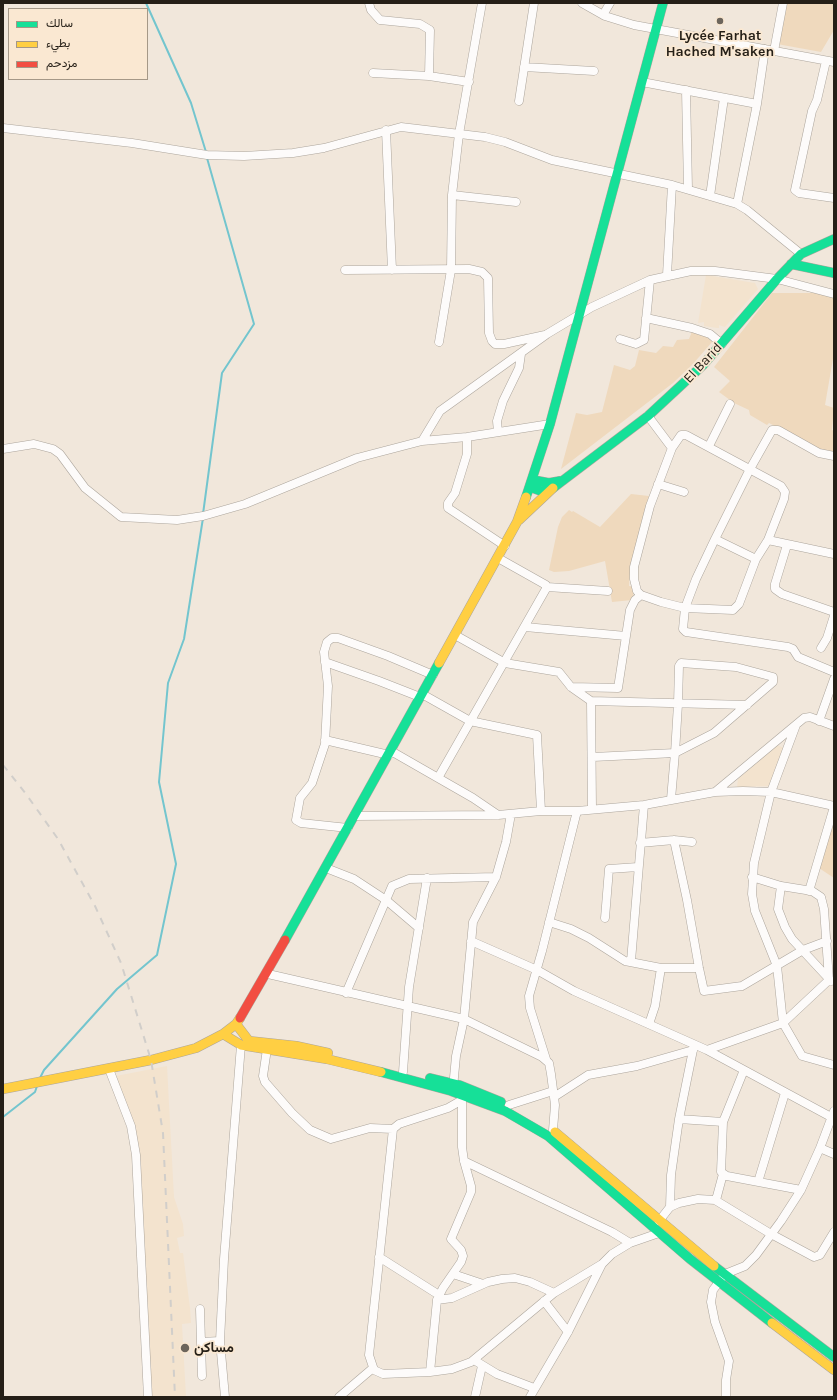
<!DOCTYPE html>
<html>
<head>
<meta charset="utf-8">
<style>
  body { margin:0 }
  #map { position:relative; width:837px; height:1400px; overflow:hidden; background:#f1e7db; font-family:Karla,Vazirmatn,sans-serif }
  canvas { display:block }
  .frame { position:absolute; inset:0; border:4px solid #251f17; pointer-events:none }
  .legend { position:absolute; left:8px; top:8px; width:140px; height:72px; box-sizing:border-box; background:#fae8d2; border:1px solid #a59887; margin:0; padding:5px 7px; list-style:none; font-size:12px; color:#251f17 }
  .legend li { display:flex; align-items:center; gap:8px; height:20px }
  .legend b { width:20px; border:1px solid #a59887 }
</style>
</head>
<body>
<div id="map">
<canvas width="837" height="1400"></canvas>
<div class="frame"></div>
<ul class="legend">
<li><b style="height:5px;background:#16e098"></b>سالك</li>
<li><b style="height:5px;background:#ffcf43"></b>بطيء</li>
<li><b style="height:5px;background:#f24e42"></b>مزدحم</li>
</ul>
</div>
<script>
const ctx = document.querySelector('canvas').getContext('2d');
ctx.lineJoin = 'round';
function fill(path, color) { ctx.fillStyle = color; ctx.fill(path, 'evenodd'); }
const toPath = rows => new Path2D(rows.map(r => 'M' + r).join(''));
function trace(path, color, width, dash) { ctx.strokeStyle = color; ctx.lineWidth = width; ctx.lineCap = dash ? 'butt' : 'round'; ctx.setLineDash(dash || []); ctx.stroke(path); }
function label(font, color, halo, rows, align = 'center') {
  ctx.font = font + ' Karla,Vazirmatn,sans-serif'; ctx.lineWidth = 3.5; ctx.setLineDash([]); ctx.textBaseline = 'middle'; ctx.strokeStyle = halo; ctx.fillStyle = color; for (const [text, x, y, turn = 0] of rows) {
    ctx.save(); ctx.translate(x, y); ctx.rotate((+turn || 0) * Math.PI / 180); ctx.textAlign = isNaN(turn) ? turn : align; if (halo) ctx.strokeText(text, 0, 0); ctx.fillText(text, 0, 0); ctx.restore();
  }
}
const built = toPath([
  [706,275,755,283,758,289,725,327,719,325,719,328,717,328,704,326,704,322,698,323],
  [777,745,784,748,770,786,737,787,738,779],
  [167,1066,174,1197,183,1224,184,1236,177,1238,180,1253,183,1253,184,1261,190,1308,191,1323,182,1324,186,1397,151,1397,132,1124,116,1076]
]);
const green = toPath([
  [784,3,834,3,834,30,821,52,777,44],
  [772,293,820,293,834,298,834,353,825,405,834,408,832,430,834,431,833,451,816,450,800,439,769,423,767,425,750,415,749,410,734,403,719,392,730,381,714,367],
  [693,329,713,341,692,365,673,383,561,469,576,413,587,415,602,412,614,365,630,370,635,366,639,350,656,353,663,346,673,347,677,340,689,339],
  [631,494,649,496,630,571,629,586,635,587,632,600,612,602,605,561,569,571,554,572,549,570,558,527,562,517,569,510,572,512,573,511,600,527],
  [832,825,834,825,834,878,819,868]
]);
const stream = toPath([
  [146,3,191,103,206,152],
  [203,514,222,373,254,324,207,158],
  [40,1078,44,1070,117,989,157,955,176,864,159,782,168,683,184,639,203,518],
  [3,1117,35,1092,37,1086]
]);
const street = toPath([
  [369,3,371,10,380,20,420,24,430,30,429,76],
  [582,3,605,16,634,25,834,62],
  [603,15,610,3],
  [774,51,783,3],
  [826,61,817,100,812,111,795,190,799,193,834,198],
  [524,67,594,71],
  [373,73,429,76,469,82],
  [642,82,757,104],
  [686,90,688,189],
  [519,101,534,3],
  [3,128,132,143,207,155,244,156,293,153,324,148,401,127,485,137,505,142,552,160,672,185,737,204,747,210,801,254],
  [386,130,392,270],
  [452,195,516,202],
  [710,196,724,98],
  [737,204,757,104,765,49],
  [345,270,469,269,482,272,488,278,489,333,492,341,495,344,504,344,545,335],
  [667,275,672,185],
  [646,318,692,328,710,334,722,344],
  [620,339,636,344,644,340,650,280],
  [439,342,451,270,452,195,459,134,482,3],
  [648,416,672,448,650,506,634,567,634,579,637,591,641,595,661,602,685,608,733,610,739,604,756,559],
  [498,432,497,421,503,401,519,368,521,354],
  [467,437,467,454,455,493,448,503,448,508,505,546],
  [422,441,467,437,550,424],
  [709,446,730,404],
  [672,448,681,435,686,435,781,486,785,492,784,499,768,540],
  [3,449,34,444,53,449,60,454,85,488,121,517,177,520,203,516,245,504,357,458,422,441,440,411,547,334,592,307,650,280,691,271,715,271,777,279,834,294],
  [658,484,684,492],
  [715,539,750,469,772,430,778,430,819,453,834,456],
  [787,545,775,584,775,589,782,594,834,612],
  [834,554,768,540,756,559,715,539,696,579,685,608,683,629,686,632,788,647,793,649,798,657,834,672],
  [498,558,546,585,547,587,608,591],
  [525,627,626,636],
  [455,635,505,663,559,672,571,687,591,701,747,705],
  [821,648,827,638,834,616],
  [325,662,379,681,420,697],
  [571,687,618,688,630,610,635,600,641,595],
  [422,694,470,721,537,735,541,811],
  [591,701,592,809],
  [819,721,834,679],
  [796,725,771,792,754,863,752,894,755,911,777,966,783,1023,802,1056,834,1065],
  [325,740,389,755],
  [391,751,473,798,498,815],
  [593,757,675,753,714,733,773,682,773,677,736,667,681,663,679,666,678,704,675,753,671,799],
  [438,778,547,587],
  [715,792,804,718,810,717,834,726],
  [354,816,498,815,541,811,577,811,644,805,715,792,743,791,771,792,834,806],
  [348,828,301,823,296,820,300,798,312,783,325,744,328,686,324,652,327,642,332,638,338,638,388,656,433,675],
  [674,840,687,900,699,968,704,991,742,986,803,950,827,941],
  [640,843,674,840,692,842],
  [326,868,354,879,386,900,419,928],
  [752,877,781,886,812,891,821,897,824,909,829,980],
  [781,886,778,909,785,927,792,939,831,981],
  [809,891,834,807],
  [605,918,609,869,638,867],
  [549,922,571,929,589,938,625,961,661,968,699,968],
  [471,941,537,970,574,991,707,1050,831,1117],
  [631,961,644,805],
  [268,974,464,1019,542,1057,549,1063,551,1074,555,1105,553,1130],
  [346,993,392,886,409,879,496,877],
  [649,1024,655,1006,661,968],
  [267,1049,263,1076,265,1082,292,1113,310,1130,331,1139,370,1128,393,1129],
  [707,1050,783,1023,829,980],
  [546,1059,530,1008,529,996,542,951,577,811],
  [109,1069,131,1126,136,1155,148,1397],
  [744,1070,723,1122,721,1172,727,1176,801,1190],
  [403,1072,409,987,427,878],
  [453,1088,456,1056,464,1019,473,922,496,877,506,842,511,814],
  [554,1097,588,1075,637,1066,693,1050],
  [462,1100,448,1108,399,1124,393,1129,369,1355,374,1370,383,1374,430,1372,452,1369,471,1362,554,1293,602,1264],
  [509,1105,553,1091],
  [679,1119,723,1122],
  [820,1148,834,1154],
  [464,1161,612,1232,630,1243],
  [758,1182,785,1093],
  [716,1200,723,1174],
  [670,1207,671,1175,679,1119,694,1045],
  [659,1221,670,1207,679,1203,698,1199,715,1200,771,1234,814,1257,820,1255,834,1232],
  [379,1257,439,1295],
  [453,1274,483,1284],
  [437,1300,452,1298,488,1282,502,1279,515,1278,530,1282,554,1293],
  [544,1301,568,1332],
  [200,1309,202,1376],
  [201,1342,220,1341],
  [474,1360,497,1374,534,1388],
  [430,1372,437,1300,443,1288,461,1262,463,1256,461,1250,451,1239,471,1192,471,1186,464,1161,462,1147,462,1097],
  [225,1397,220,1341,224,1259,241,1045],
  [339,1397,373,1368],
  [475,1397,482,1366],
  [530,1397,568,1332,602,1264,612,1254,630,1243,659,1233],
  [726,1397,726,1380,729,1361,715,1322,711,1302,713,1290,725,1274,745,1266,756,1255,781,1221,801,1190,820,1148,834,1111]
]);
const fast = toPath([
  [791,264,834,273],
  [533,480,549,483,560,481],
  [530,487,541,491,553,488,648,416,703,365,777,279,801,254,834,239],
  [526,497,550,424,663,3],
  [285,940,439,663],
  [381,1072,451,1091,505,1111,548,1136,690,1259,772,1323],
  [430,1078,459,1085,501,1102],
  [714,1266,834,1357]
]);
const slow = toPath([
  [519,520,553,488],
  [439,663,517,522,526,497],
  [236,1024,249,1041,296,1046,328,1053],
  [223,1034,241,1045,327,1059,381,1072],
  [3,1089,151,1060,196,1048,223,1034,236,1024,240,1018],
  [555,1132,714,1266],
  [772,1323,834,1370]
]);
const jam = toPath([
  [240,1018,285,940]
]);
const rail = toPath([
  [3,765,26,794,58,839,95,906,121,963,151,1060,163,1133,175,1397]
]);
const markers = [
  [720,21,4,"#6c655c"],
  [185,1348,5,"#6c655c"]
];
const poiNames = [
  ["Lycée Farhat",720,36],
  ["Hached M'saken",720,52],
  ["مساكن",194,1348,"left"]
];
const streetNames = [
  ["El Barid",703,363,-47]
];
fill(built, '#f3e3ce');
fill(green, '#efd9bd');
trace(stream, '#73c5ce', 2);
trace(street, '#aca59c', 9);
trace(fast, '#aca59c', 10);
trace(slow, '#aca59c', 10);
trace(jam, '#aca59c', 10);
trace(street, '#fdfbfa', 8);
trace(fast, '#16e098', 9);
trace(slow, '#ffcf43', 9);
trace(jam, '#f24e42', 9);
trace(rail, '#d1ceca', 2, [7, 7]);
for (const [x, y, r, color] of markers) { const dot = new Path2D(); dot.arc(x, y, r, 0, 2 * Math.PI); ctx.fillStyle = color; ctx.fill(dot); trace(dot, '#fae8d2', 1.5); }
label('bold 14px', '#251f17', '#fae8d2', poiNames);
label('14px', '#251f17', '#fae8d2', streetNames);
</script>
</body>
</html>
